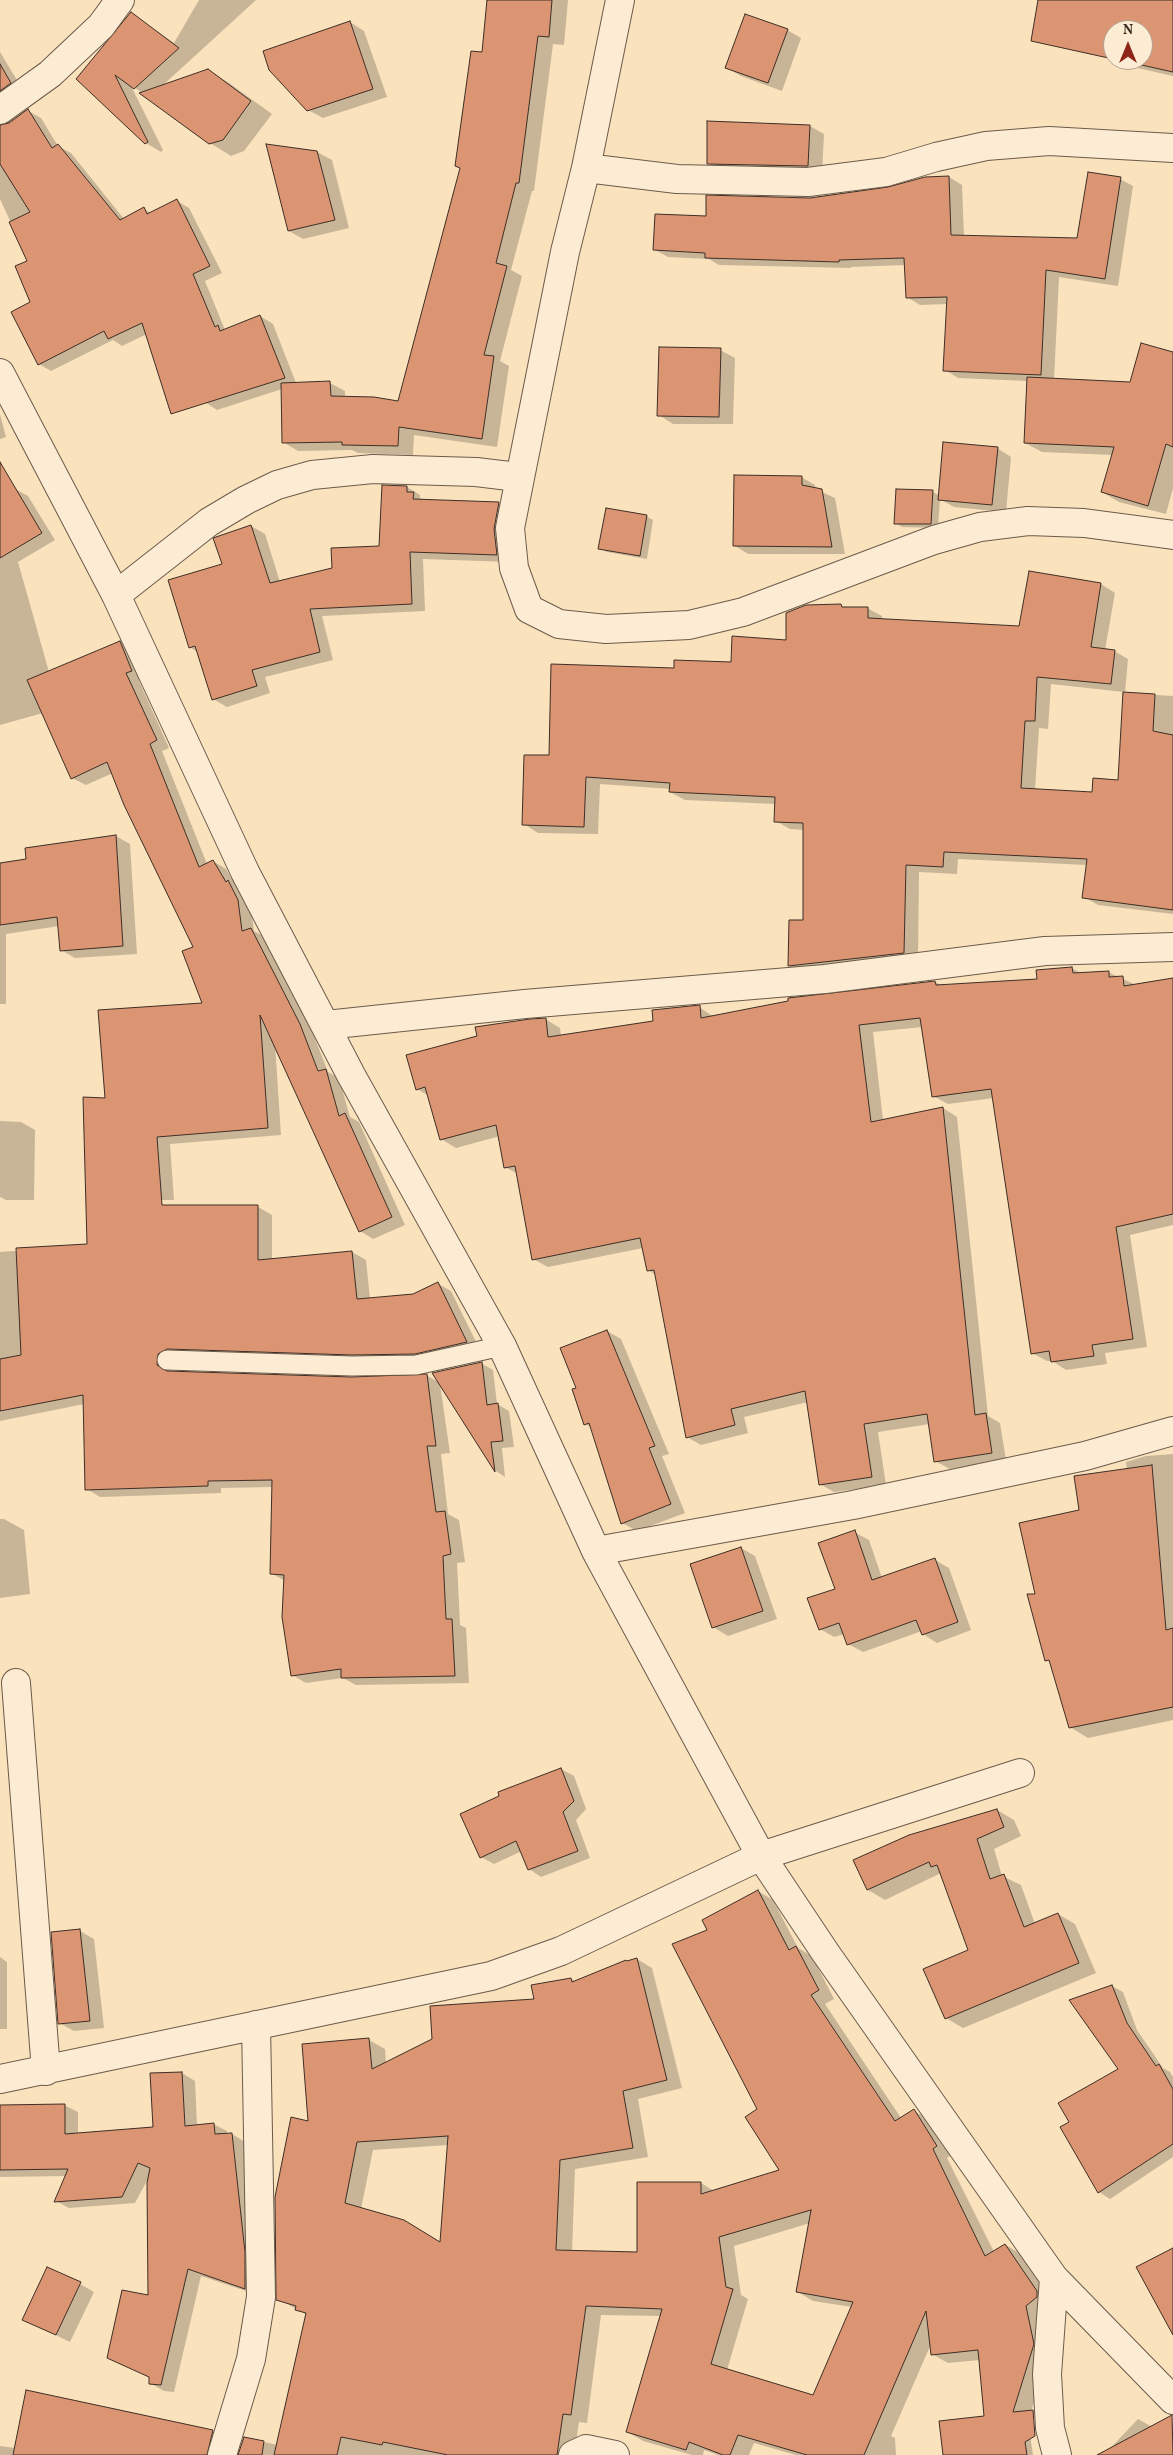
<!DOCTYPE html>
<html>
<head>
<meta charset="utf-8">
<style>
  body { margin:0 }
  #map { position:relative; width:1173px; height:2455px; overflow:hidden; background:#fae2bd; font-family:Vollkorn,serif }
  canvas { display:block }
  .north { position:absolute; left:1103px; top:20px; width:50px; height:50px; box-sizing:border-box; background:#fcecd4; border:1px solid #b0a08e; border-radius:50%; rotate:0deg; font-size:14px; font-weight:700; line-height:20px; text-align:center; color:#3d2e25 }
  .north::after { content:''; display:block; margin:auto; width:18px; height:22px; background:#8f2418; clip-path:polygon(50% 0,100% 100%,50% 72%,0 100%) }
</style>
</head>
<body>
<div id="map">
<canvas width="1173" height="2455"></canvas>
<div class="north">N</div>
</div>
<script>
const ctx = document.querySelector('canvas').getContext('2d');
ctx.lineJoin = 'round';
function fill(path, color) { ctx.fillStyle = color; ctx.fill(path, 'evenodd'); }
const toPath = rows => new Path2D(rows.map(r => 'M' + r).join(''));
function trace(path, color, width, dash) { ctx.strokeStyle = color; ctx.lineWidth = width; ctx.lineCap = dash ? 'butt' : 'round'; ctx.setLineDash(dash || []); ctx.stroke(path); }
const shadow = toPath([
  [199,0,256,0,162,86,208,70,229,83,272,114,244,151,231,156,210,143,130,84,163,150,161,152,146,143,78,79,131,13,174,43],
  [488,0,568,0,564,45,553,44,534,191,532,191,511,270,522,276,500,361,509,366,497,447,414,435,413,455,358,453,352,450,298,451,283,442,282,389,217,410,205,402,147,334,122,346,113,340,51,371,39,364,29,262,0,199,0,126,28,111,41,118,58,146,71,153,124,219,144,209,151,213,177,201,189,208,222,273,205,281,225,330,260,316,273,324,296,383,330,383,345,391,345,397,399,403,461,168,483,54],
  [1039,0,1173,0,1173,76,1124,65,1115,60,1143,60,1143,30,1113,30,1113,59],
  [350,22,364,31,387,97,323,118,308,110],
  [787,30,801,38,782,91,741,76,727,68],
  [0,52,23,90,0,109],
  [810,126,824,134,822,174,722,172,708,163],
  [317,152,332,160,349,228,303,239,289,231],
  [949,177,962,185,964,237,1078,240,1120,179,1133,186,1118,286,1059,277,1054,380,1131,384,1173,380,1173,488,1166,514,1119,502,1102,492,1113,455,1042,452,1025,443,1028,381,958,378,945,370,947,304,920,305,907,297,906,265,851,267,851,268,719,265,709,259,668,257,655,250,707,217],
  [720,350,735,358,733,424,673,424,659,415],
  [0,414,6,437,0,439],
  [997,448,1011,457,1006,512,954,507,940,499,938,528,902,527,896,523,897,490,933,492,940,496],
  [801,477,815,485,815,489,835,498,845,554,748,554,735,546],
  [407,487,420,495,420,498,425,501,499,503,512,511,510,562,423,559,425,611,322,616,333,660,265,677,270,693,227,707,213,699,197,652,190,647,223,564,217,537,251,526,265,534,280,582,333,569,381,547],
  [15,489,28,496,55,540,18,562,49,672,120,642,133,650,145,678,139,681,169,748,162,751,207,864,213,861,226,869,236,886,242,889,251,909,254,931,265,937,314,1036,328,1072,339,1078,350,1117,359,1122,405,1225,373,1239,360,1231,275,1044,281,1135,170,1144,174,1200,100,1200,106,1099,204,1004,195,948,113,773,86,785,72,778,43,713,0,725,0,498],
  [646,516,653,520,647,559,607,552,600,548],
  [1030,572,1101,584,1115,593,1105,650,1114,651,1128,659,1125,693,1173,696,1173,914,1098,905,1084,897,1087,865,958,859,957,874,919,872,918,961,803,974,789,966,804,921,804,830,790,829,776,821,776,804,685,800,670,792,671,789,600,784,598,834,538,833,524,824,551,757,675,670,732,663,788,641,841,606,845,608,867,608,882,616,882,620,1020,627],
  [1051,684,1124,692,1119,782,1093,793,1035,790,1039,728,1048,729],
  [116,836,130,844,137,954,75,958,61,950,59,926,6,934,6,1004,0,1004,0,864,28,860],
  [1072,968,1082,974,1108,972,1136,985,1173,979,1173,1225,1130,1235,1147,1347,1105,1353,1107,1364,1066,1370,1052,1361,1047,1361,1032,1353,994,1098,948,1104,933,1096,922,1027,873,1032,883,1120,943,1108,957,1117,988,1416,1000,1423,1006,1460,950,1469,935,1461,930,1424,878,1432,886,1485,834,1492,820,1484,808,1402,744,1417,748,1433,701,1445,687,1437,656,1275,648,1270,643,1248,548,1267,533,1259,518,1174,505,1167,500,1136,456,1148,441,1139,429,1096,417,1089,545,1019,560,1028,561,1036,654,1022,699,1007,714,1017,935,982,943,986,1038,980],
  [0,1121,21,1122,35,1130,34,1200,6,1200,0,1197],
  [258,1207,272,1215,272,1260,352,1252,366,1260,370,1299,413,1295,437,1283,451,1291,480,1350,429,1361,169,1369,171,1373,352,1378,426,1375,440,1383,481,1363,493,1370,497,1404,509,1411,514,1447,502,1448,505,1477,496,1471,440,1384,450,1453,441,1454,448,1514,459,1520,465,1562,457,1563,460,1625,466,1628,469,1683,356,1685,343,1678,306,1683,292,1675,285,1581,271,1573,273,1487,221,1488,221,1493,100,1497,87,1489,84,1404,0,1421,0,1252,188,1238],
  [607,1331,621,1339,669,1454,662,1456,685,1513,637,1531,622,1523,592,1428,585,1424,578,1389],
  [1173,1454,1173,1720,1088,1738,1070,1727,1052,1663,1046,1660,1037,1595,1080,1511,1127,1470,1126,1462,1146,1456],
  [0,1519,4,1519,24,1530,30,1594,0,1598],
  [854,1532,869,1540,882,1578,935,1560,949,1568,971,1630,937,1643,923,1634,922,1631,863,1652,848,1644,845,1634,834,1637,820,1629,836,1589],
  [741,1548,755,1556,777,1619,728,1636,713,1627],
  [561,1769,574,1776,586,1809,576,1820,590,1858,541,1877,529,1869,522,1851,494,1864,481,1857,501,1796],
  [997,1810,1014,1820,1021,1836,994,1849,1002,1876,1021,1885,1035,1924,1058,1914,1075,1924,1096,1973,963,2028,946,2018,970,1951,941,1873,885,1900,868,1890,855,1861],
  [758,1891,773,1900,798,1948,812,1956,834,1999,825,2004,901,2118,914,2111,930,2120,951,2155,947,2158,994,2252,1006,2245,1021,2254,1053,2300,1048,2354,1028,2422,1033,2455,944,2455,1011,2414,980,2360,948,2363,932,2354,931,2344,891,2436,895,2438,896,2455,796,2455,754,2443,749,2455,718,2455,704,2450,703,2455,692,2455,643,2441,628,2432,661,2316,601,2315,587,2423,579,2422,574,2455,240,2455,245,2438,278,2445,307,2315,278,2299,310,2123,369,2040,385,2049,386,2064,535,2001,571,1979,576,1982,637,1959,652,1968,682,2088,638,2099,648,2157,575,2169,572,2252,639,2254,701,2183,714,2191,781,2170,758,2110,709,1931],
  [448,2145,442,2244,361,2209,373,2150],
  [810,2223,798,2292,813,2301,852,2307,813,2397,727,2370,748,2299,741,2295,734,2246],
  [80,1931,94,1939,104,2028,74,2031,59,2023],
  [0,1957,7,1962,7,2029,0,2029],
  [1112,1986,1123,1992,1137,2030,1163,2068,1170,2072,1173,2077,1173,2157,1110,2199,1099,2192,1071,2122,1120,2069],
  [182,2073,195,2081,197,2126,213,2124,227,2131,227,2135,232,2134,245,2142,258,2295,201,2276,174,2392,164,2391,150,2383,150,2378,108,2357,149,2297,150,2175,135,2203,69,2208,56,2201,66,2176,0,2177,0,2106,64,2105,78,2112,78,2134,155,2128],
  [80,2284,94,2292,70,2342,23,2319],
  [27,2392,213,2431,228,2440,224,2455,0,2455,0,2446,15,2448],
  [1138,2419,1152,2427,1166,2420,1173,2424,1173,2455,1104,2455]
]);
const building = toPath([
  [487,0,552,0,549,37,538,36,519,183,516,183,496,263,507,266,484,355,494,356,482,439,399,427,398,446,342,445,342,442,282,443,281,383,330,381,331,396,374,397,398,401,460,168,455,166,471,51,482,52,487,0],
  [1038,0,1173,0,1173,72,1119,60,1143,60,1143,30,1113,30,1113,59,1031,41,1038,0],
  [131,12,179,48,134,89,115,75,148,142,145,144,76,79,131,12],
  [745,14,788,29,768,83,725,68,745,14],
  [350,21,373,89,307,111,269,70,263,51,350,21],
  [0,64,11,83,0,91,0,64],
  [208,69,251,101,223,140,209,144,139,93,208,69],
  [28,109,52,148,58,144,120,220,144,207,147,214,177,199,210,266,193,274,215,327,218,325,220,331,260,315,285,378,171,414,142,323,108,339,104,331,38,365,11,312,30,302,15,266,27,261,9,222,30,212,0,164,0,125,9,123,28,109],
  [707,121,810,125,808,166,707,164,707,121],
  [266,144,317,151,335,220,288,231,266,144],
  [1088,172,1121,177,1105,279,1046,270,1041,375,943,371,947,297,906,298,904,258,839,260,839,262,705,258,705,253,653,250,655,214,706,216,706,195,810,198,888,187,925,177,949,176,951,235,1077,238,1088,172],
  [1141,343,1173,352,1173,447,1166,444,1148,506,1101,492,1114,447,1024,443,1027,377,1130,382,1141,343],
  [659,347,721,348,719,417,657,416,659,347],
  [943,442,998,447,992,505,938,500,943,442],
  [0,462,42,533,0,558,0,462],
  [734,475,802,476,802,485,822,489,832,547,733,546,734,475],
  [382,485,407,486,407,492,414,492,413,499,499,502,494,529,497,555,410,552,412,604,310,609,320,652,252,670,257,686,212,700,195,646,189,648,168,580,222,564,213,538,251,525,270,583,332,568,331,548,379,546,382,485],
  [896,489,933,490,931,524,894,524,896,489],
  [606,508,647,515,640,556,598,549,606,508],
  [1029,571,1101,583,1091,647,1115,650,1111,684,1037,677,1035,721,1025,721,1021,788,1092,792,1093,778,1118,780,1123,692,1155,694,1153,731,1173,735,1173,910,1082,898,1087,859,944,852,943,867,906,865,904,953,788,966,789,920,803,920,803,823,774,822,775,797,669,792,670,783,586,777,584,827,522,825,524,755,549,755,551,664,674,668,674,660,731,662,732,636,786,640,786,613,806,605,841,604,842,607,868,607,868,618,1019,626,1029,571],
  [120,641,132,671,126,673,157,740,150,744,199,867,213,860,226,882,228,880,238,900,242,931,251,928,300,1024,318,1071,326,1069,339,1116,345,1113,392,1217,359,1232,260,1015,268,1128,157,1137,162,1205,258,1205,258,1260,352,1251,357,1299,413,1294,438,1282,467,1342,415,1354,352,1355,167,1349,158,1354,157,1365,167,1371,352,1377,427,1374,436,1446,427,1446,436,1512,445,1511,451,1554,443,1556,446,1619,452,1619,455,1676,341,1678,341,1669,291,1676,282,1617,284,1575,270,1574,272,1480,208,1481,208,1486,85,1490,83,1395,0,1411,0,1359,21,1355,16,1248,87,1244,83,1097,105,1098,98,1010,202,1003,182,951,193,947,124,805,107,762,71,779,27,680,120,641],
  [116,835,123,946,60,951,57,917,0,925,0,863,26,859,25,848,116,835],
  [1072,967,1073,973,1109,971,1109,977,1123,976,1124,986,1173,978,1173,1214,1116,1227,1133,1339,1092,1345,1094,1356,1051,1362,1049,1351,1031,1354,991,1089,932,1097,920,1018,859,1025,871,1122,943,1107,975,1415,986,1413,992,1453,934,1462,927,1414,864,1424,872,1477,819,1485,805,1391,731,1409,735,1425,686,1438,654,1270,647,1271,640,1238,532,1260,515,1166,504,1168,496,1125,440,1140,425,1087,416,1090,406,1055,477,1036,475,1027,530,1019,546,1018,548,1037,653,1021,652,1010,700,1005,701,1018,788,1001,788,998,935,981,936,985,1037,979,1036,970,1072,967],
  [607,1330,655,1446,649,1448,671,1504,621,1524,589,1423,584,1425,572,1389,576,1388,560,1348,607,1330],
  [482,1362,487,1405,498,1403,503,1441,491,1442,495,1472,432,1373,482,1362],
  [1152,1465,1166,1630,1173,1628,1173,1707,1069,1728,1049,1660,1045,1661,1027,1594,1035,1594,1019,1523,1079,1510,1074,1476,1152,1465],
  [855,1530,872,1580,935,1558,958,1622,922,1635,916,1620,847,1645,839,1623,819,1630,807,1598,835,1589,818,1543,855,1530],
  [741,1547,763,1611,712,1628,690,1564,741,1547],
  [561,1768,574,1801,563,1812,578,1851,528,1870,516,1841,480,1858,460,1814,499,1796,498,1792,561,1768],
  [997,1809,1004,1827,977,1839,990,1879,1004,1874,1024,1927,1058,1913,1079,1963,945,2019,923,1969,968,1950,937,1865,931,1867,929,1862,867,1890,853,1860,909,1835,997,1809],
  [758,1890,789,1950,796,1946,819,1990,811,1995,895,2121,914,2109,937,2146,933,2149,985,2256,1005,2244,1037,2291,1037,2297,1026,2306,1034,2344,1013,2412,1033,2410,1035,2436,1025,2442,1027,2455,943,2455,939,2421,984,2416,978,2350,931,2355,926,2311,864,2455,807,2455,738,2435,730,2455,723,2455,689,2442,686,2450,626,2432,662,2309,586,2306,571,2415,563,2414,557,2455,448,2455,383,2442,382,2445,341,2437,337,2455,274,2455,306,2313,295,2310,296,2306,276,2300,275,2197,291,2117,308,2121,302,2044,369,2038,372,2069,432,2039,430,2006,534,1999,531,1985,571,1978,572,1982,626,1960,627,1961,637,1958,667,2080,623,2091,633,2148,560,2160,556,2250,637,2252,637,2182,701,2182,701,2194,779,2170,745,2117,757,2109,672,1944,707,1930,702,1920,758,1890],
  [448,2136,440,2242,404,2220,345,2203,357,2142,448,2136],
  [811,2210,796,2292,853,2302,813,2395,711,2364,733,2289,726,2287,719,2237,811,2210],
  [80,1929,90,2021,58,2024,51,1932,80,1929],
  [1112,1985,1127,2023,1156,2066,1159,2064,1173,2089,1173,2144,1098,2193,1060,2127,1069,2122,1058,2103,1118,2069,1069,2000,1112,1985],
  [182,2072,185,2126,214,2123,215,2134,232,2133,245,2252,245,2289,188,2269,161,2385,149,2384,149,2377,107,2358,122,2290,148,2295,147,2183,150,2168,138,2163,122,2197,54,2202,68,2169,0,2170,0,2105,65,2104,65,2134,153,2127,150,2073,182,2072],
  [1173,2248,1173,2335,1136,2267,1173,2248],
  [47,2267,81,2282,56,2335,22,2320,47,2267],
  [26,2390,213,2430,207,2455,13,2455,26,2390],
  [1172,2415,1173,2455,1097,2455,1172,2415],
  [244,2437,264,2441,262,2455,238,2455,244,2437]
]);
const service = toPath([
  [167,1360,352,1366,416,1365,502,1346]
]);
const minor = toPath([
  [0,110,50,74,101,26,120,0],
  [1173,148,1049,141,986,146,936,157,886,172,808,182,677,179,586,168,565,252,510,528,514,568,529,609,559,624,606,629,689,625,743,612,934,540,980,527,1028,521,1084,523,1173,535],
  [586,168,620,0],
  [0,373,116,595,245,872,351,1075,502,1346,596,1551,761,1856,825,1952,1054,2278,1173,2400],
  [116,595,209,522,246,500,277,485,312,475,373,469,476,472,518,477],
  [326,1025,525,1004,825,979,1045,951,1173,947],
  [596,1551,853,1505,1085,1456,1173,1431],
  [16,1683,46,2071],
  [0,2079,491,1976,561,1951,761,1856,1020,1773],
  [1054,2278,1047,2374,1050,2428,1057,2455],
  [222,2455,251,2359,261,2297,256,2025],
  [573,2455,586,2449,615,2455]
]);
fill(shadow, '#0003');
fill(building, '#db9573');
trace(building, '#3d2e25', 1);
trace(service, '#6c5b4b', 21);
trace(minor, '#6c5b4b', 30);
trace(service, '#fcecd4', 19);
trace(minor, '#fcecd4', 28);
</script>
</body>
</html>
